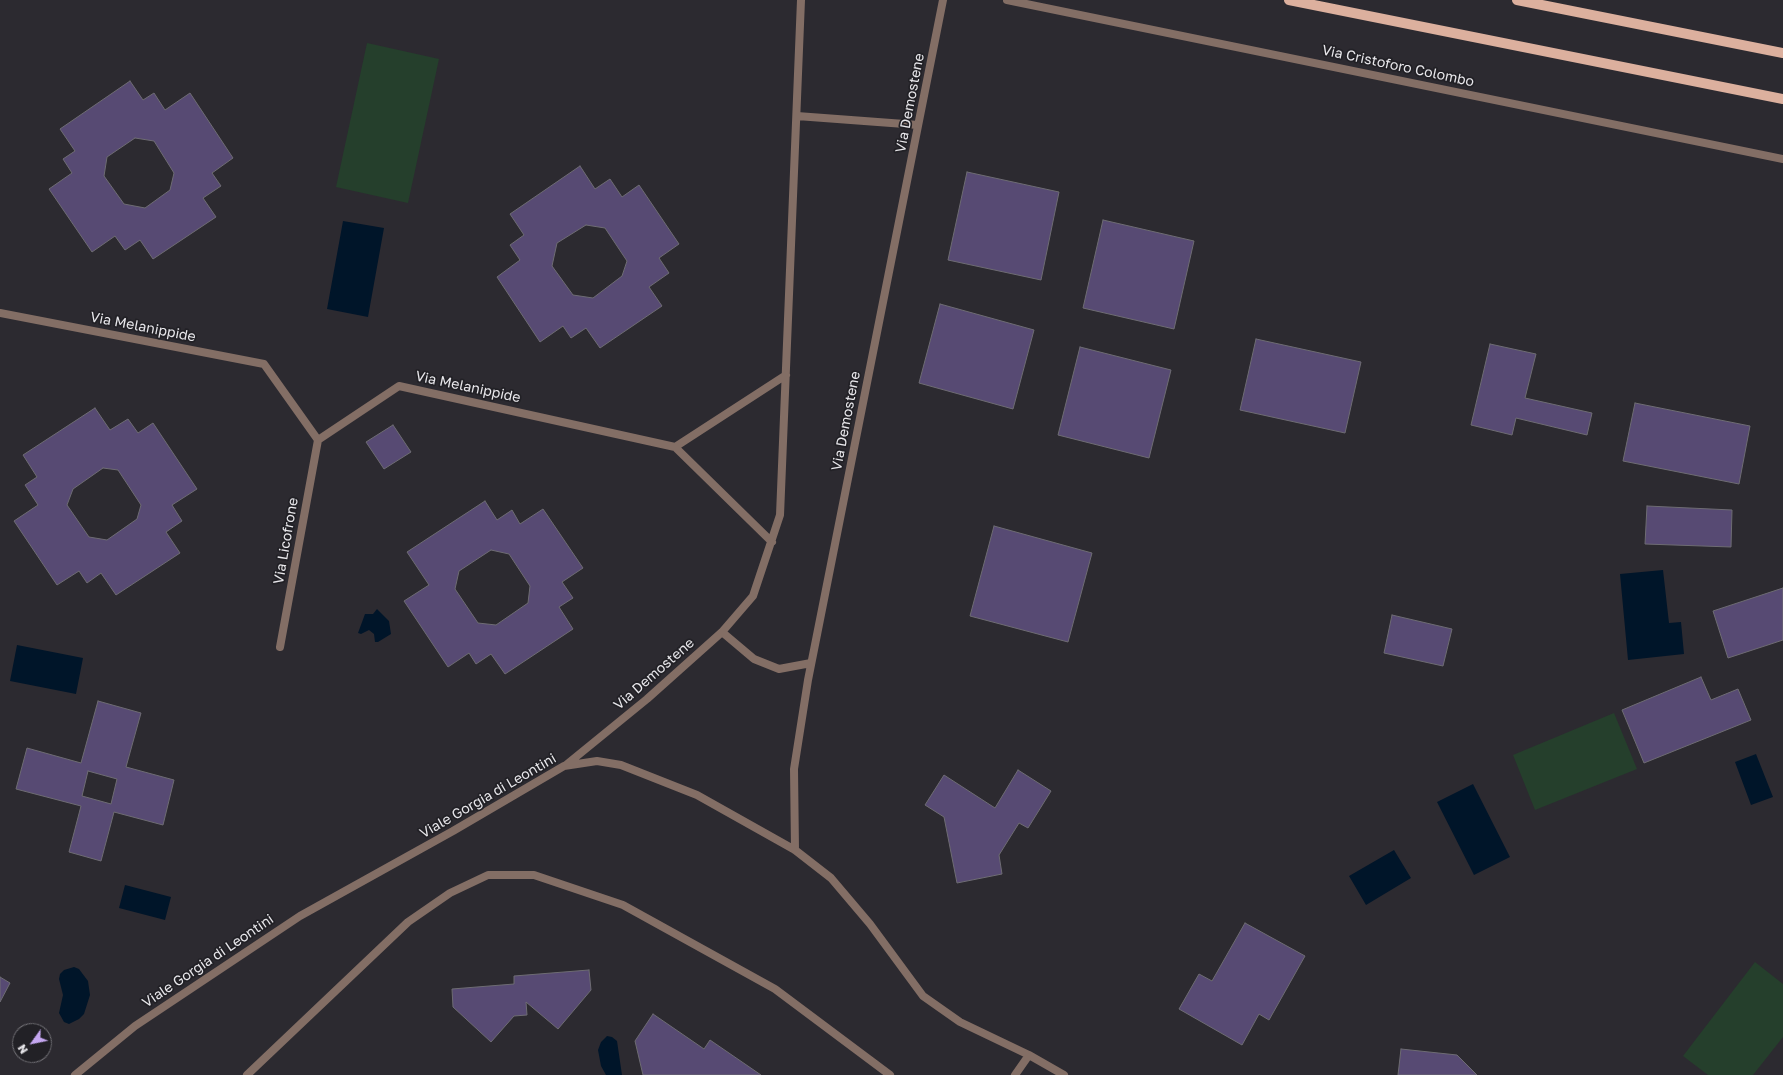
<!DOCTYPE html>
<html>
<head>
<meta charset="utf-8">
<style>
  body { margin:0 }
  #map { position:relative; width:1783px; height:1075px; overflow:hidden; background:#2c2a30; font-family:"Golos Text",sans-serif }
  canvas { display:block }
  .north { position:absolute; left:12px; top:1023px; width:40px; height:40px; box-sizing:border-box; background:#222126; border:1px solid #717075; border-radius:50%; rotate:237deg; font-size:11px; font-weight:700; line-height:16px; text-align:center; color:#e8e7eb }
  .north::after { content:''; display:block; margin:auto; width:14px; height:18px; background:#c5a7f1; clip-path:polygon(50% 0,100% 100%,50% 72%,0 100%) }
</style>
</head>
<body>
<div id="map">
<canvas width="1783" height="1075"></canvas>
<div class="north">N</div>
</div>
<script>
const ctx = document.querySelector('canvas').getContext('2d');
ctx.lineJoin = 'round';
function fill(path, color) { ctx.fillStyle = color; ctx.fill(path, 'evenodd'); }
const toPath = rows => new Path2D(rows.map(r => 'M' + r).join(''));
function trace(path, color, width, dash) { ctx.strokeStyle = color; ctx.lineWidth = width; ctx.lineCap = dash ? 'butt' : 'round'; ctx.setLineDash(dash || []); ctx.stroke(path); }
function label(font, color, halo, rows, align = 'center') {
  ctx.font = font + ' "Golos Text",sans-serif'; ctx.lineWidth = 3.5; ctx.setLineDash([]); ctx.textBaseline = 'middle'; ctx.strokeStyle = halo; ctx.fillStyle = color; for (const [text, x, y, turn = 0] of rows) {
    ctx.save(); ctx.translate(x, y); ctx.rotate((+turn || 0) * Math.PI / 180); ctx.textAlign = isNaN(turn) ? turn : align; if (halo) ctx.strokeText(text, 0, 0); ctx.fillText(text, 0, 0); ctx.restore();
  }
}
const green = toPath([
  [367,43,439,59,408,203,336,187],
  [1614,713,1637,769,1535,810,1513,755],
  [1755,962,1783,984,1783,1037,1753,1075,1708,1075,1683,1056]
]);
const water = toPath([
  [343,221,384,228,368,317,327,309],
  [1663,570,1669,623,1681,622,1684,654,1628,660,1620,574],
  [377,609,389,621,391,634,378,642,375,642,374,634,369,630,361,634,358,633,365,614,373,614],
  [17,645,83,658,76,694,10,681],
  [1756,754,1773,797,1751,805,1735,762],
  [1473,784,1510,857,1474,875,1437,802],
  [1394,850,1411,878,1366,905,1349,876],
  [125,885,171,897,165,920,119,908],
  [74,967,79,969,88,981,90,995,84,1014,79,1019,69,1024,64,1022,59,1013,63,995,59,979,60,974,64,970],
  [607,1036,612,1037,617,1041,622,1075,606,1075,601,1066,598,1050,601,1042]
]);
const building = toPath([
  [130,81,143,100,154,93,165,110,190,93,233,158,212,173,221,186,203,198,216,217,153,259,140,240,125,250,115,236,92,252,49,189,72,173,63,159,75,151,60,129,130,81],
  [135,138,154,141,174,173,170,190,145,208,124,204,104,176,107,157,135,138],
  [580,166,595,189,610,179,622,197,639,185,679,244,659,258,669,273,649,287,662,306,600,348,586,328,571,338,563,326,540,342,497,277,520,260,510,245,524,235,510,214,580,166],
  [586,225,605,228,627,261,622,276,593,298,573,295,552,266,557,243,586,225],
  [967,172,1059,192,1041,280,948,260,967,172],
  [1103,220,1194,241,1174,329,1083,308,1103,220],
  [940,304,1034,330,1013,409,919,383,940,304],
  [1256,339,1361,362,1345,433,1240,410,1256,339],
  [1490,344,1536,354,1525,398,1592,413,1587,435,1516,418,1512,435,1471,425,1490,344],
  [1080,347,1171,370,1149,458,1058,435,1080,347],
  [1635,403,1750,426,1739,484,1623,461,1635,403],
  [95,408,110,430,128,419,138,433,153,423,197,489,172,505,182,521,166,532,180,553,116,595,101,573,87,583,79,571,57,585,14,521,38,505,25,485,37,477,23,455,95,408],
  [103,468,118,470,141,505,137,519,107,540,89,537,67,505,73,489,103,468],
  [393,425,411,452,384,469,366,442,393,425],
  [485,501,497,520,512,510,520,524,543,509,583,568,562,582,573,598,559,607,573,629,505,674,491,654,476,664,469,653,448,667,404,601,429,585,407,552,485,501],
  [491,550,509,554,530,586,528,603,496,625,478,623,455,589,459,571,491,550],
  [1647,506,1732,510,1731,547,1645,544,1647,506],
  [994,526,1092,553,1068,642,970,616,994,526],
  [1783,588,1783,640,1728,658,1713,611,1783,588],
  [1392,615,1452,629,1443,666,1384,653,1392,615],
  [1701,677,1711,700,1738,689,1751,720,1644,763,1622,710,1701,677],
  [98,701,141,713,126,767,174,780,163,825,114,812,101,861,69,852,81,806,16,789,27,748,81,763,98,701],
  [88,771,117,779,111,804,82,796,88,771],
  [1018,770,1051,791,1028,828,1019,823,999,855,1002,874,957,883,944,817,925,805,944,775,995,808,1018,770],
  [1245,923,1305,956,1269,1020,1259,1014,1242,1045,1179,1009,1199,974,1212,981,1245,923],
  [589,970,591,990,558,1029,526,1002,527,1015,514,1016,491,1042,453,1007,452,989,514,984,514,976,589,970],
  [0,977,10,983,0,1002,0,977],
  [653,1014,704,1049,710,1040,761,1075,643,1075,635,1041,653,1014],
  [1401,1049,1457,1055,1477,1075,1398,1075,1401,1049]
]);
const minor = toPath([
  [797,116,918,125],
  [0,313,264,364,318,440,399,386,675,447],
  [772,542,675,447,786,375],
  [722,632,754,659,779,669,811,663],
  [280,647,318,440],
  [566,765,647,699,722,632,753,596,780,515,801,0],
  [795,850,794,769,808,680,943,0],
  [75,1075,135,1026,300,916,453,831,564,766,597,761,621,765,697,795,795,850,831,878,870,924,923,996,960,1022,1029,1055,1064,1075],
  [247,1075,408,922,450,893,488,875,534,875,623,905,775,989,890,1075],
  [1015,1075,1029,1055]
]);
const tertiary = toPath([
  [1007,0,1783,159]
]);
const primary = toPath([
  [1289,0,1783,99],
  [1517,0,1783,53]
]);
const streetNames = [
  ["Via Cristoforo Colombo",1398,66,12],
  ["Via Demostene",910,103,-79],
  ["Via Melanippide",143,327,11],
  ["Via Melanippide",468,387,12],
  ["Via Demostene",846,421,-79],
  ["Via Licofrone",286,541,-80],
  ["Via Demostene",654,674,-41],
  ["Viale Gorgia di Leontini",488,796,-30],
  ["Viale Gorgia di Leontini",208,961,-34]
];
fill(green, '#253f2c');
fill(water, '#001529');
fill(building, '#574a73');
trace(building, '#6e6c73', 1);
trace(minor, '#836e65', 8);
trace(tertiary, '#836e65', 8);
trace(primary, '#dcb09e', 10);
label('14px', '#e8e7eb', '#222126', streetNames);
</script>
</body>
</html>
